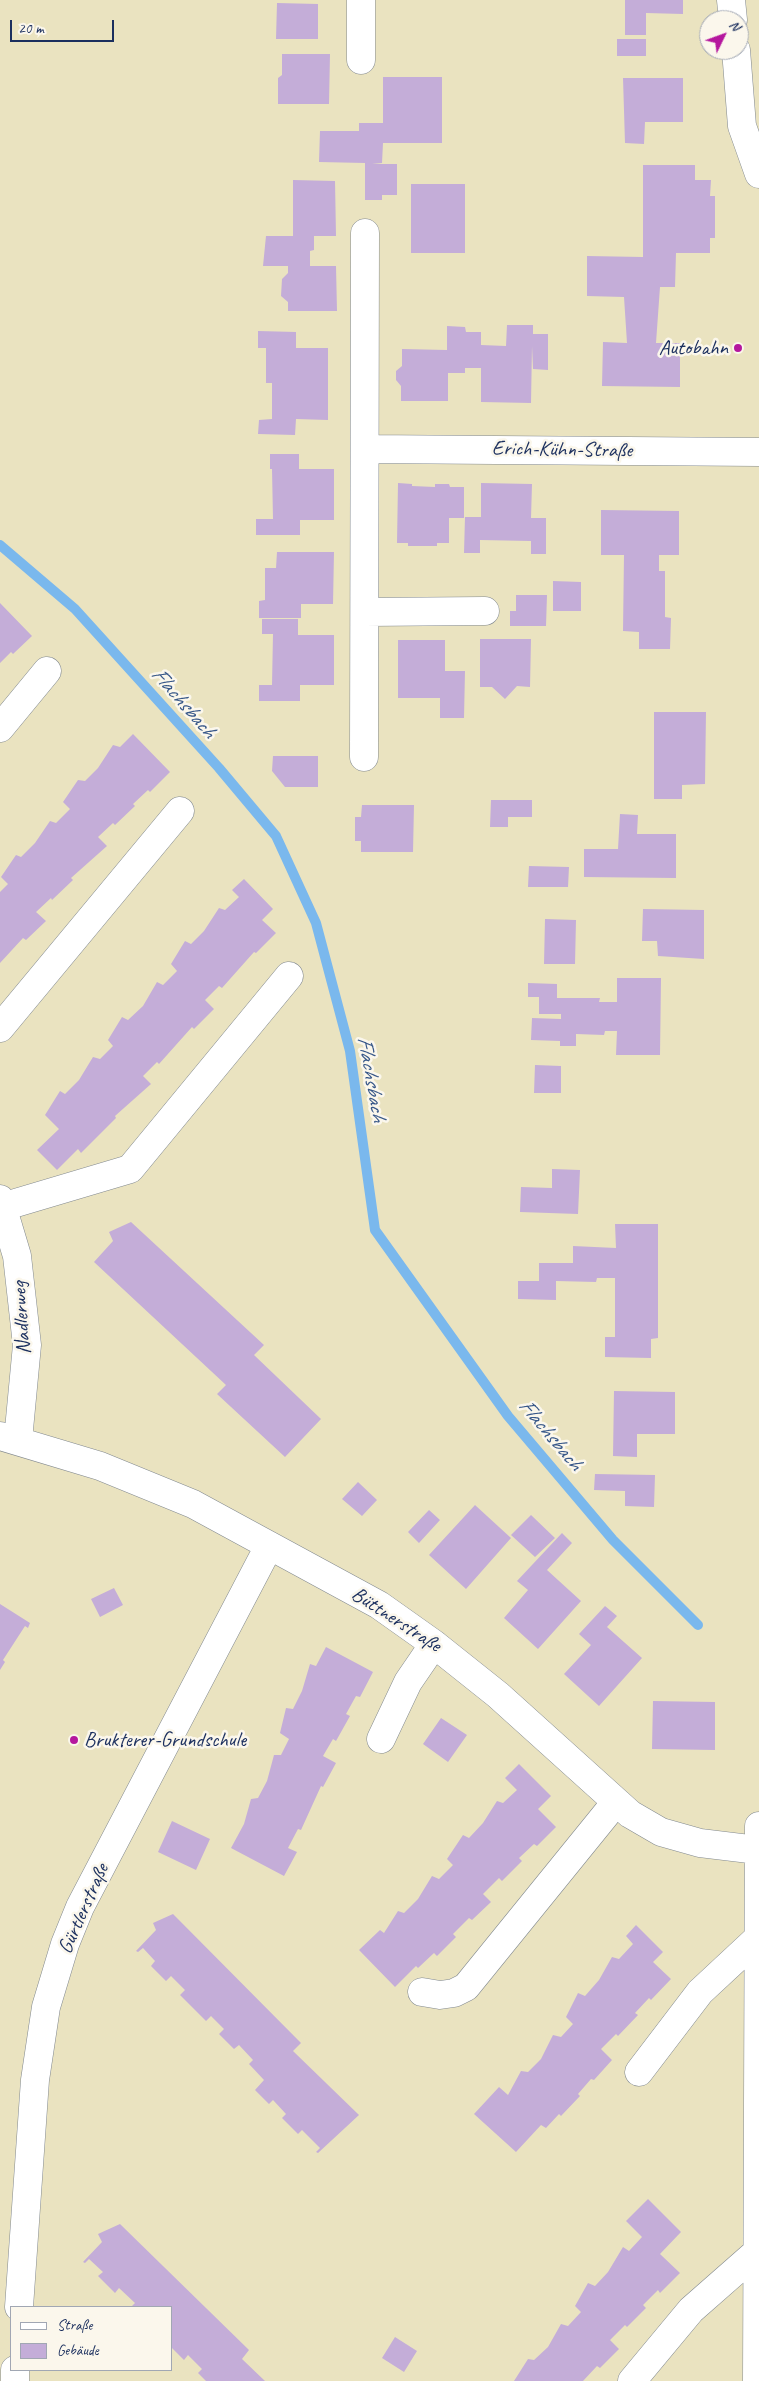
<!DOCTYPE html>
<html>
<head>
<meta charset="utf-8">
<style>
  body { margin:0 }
  #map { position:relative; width:759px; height:2381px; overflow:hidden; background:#eae3c0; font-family:Caveat,sans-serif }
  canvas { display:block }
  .legend { position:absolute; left:10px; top:2306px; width:162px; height:65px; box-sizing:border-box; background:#fbf7ec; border:1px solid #a1a7b3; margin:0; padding:6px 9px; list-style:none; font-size:15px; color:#1b2f5e }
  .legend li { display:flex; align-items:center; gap:10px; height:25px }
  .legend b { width:25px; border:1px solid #a1a7b3 }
  .north { position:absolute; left:699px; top:10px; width:50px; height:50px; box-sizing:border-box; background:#fbf7ec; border:1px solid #a1a7b3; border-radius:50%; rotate:48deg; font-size:14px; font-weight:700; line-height:20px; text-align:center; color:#1b2f5e }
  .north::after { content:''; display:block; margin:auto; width:18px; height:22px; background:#b5179e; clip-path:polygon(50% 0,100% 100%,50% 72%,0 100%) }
  .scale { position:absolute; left:10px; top:20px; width:104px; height:22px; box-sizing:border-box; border:2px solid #1b2f5e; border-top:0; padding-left:6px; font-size:15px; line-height:18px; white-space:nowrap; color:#1b2f5e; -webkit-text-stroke:4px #fbf7ec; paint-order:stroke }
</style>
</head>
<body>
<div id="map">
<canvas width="759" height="2381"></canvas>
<ul class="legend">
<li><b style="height:6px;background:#fff"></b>Straße</li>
<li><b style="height:14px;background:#c4add8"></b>Gebäude</li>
</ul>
<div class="north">N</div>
<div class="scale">20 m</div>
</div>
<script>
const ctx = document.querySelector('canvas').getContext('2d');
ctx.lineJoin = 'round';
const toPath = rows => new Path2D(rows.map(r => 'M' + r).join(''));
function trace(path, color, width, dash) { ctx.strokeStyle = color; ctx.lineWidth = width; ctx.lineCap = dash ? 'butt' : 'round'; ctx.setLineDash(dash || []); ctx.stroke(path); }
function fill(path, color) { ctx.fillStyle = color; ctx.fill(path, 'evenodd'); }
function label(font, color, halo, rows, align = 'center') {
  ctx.font = font + ' Caveat,sans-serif'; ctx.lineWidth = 5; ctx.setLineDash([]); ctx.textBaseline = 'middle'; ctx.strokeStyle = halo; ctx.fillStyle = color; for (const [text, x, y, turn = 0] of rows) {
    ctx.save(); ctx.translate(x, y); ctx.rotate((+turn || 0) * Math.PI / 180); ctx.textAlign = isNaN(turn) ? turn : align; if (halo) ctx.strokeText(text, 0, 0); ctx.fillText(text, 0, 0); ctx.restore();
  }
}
const stream = toPath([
  [0,545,75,609,219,768,276,836,316,923,350,1051,375,1230,508,1416,613,1540,698,1625]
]);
const building = toPath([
  [625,0,683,0,683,14,646,13,646,35,625,35],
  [277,3,318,4,318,39,276,39],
  [617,39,646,39,646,56,617,56],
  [282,54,330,54,329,104,278,104,278,78,282,75],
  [383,77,442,77,442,143,383,143,382,163,372,164,397,164,397,195,382,195,382,200,365,200,365,163,319,162,320,131,359,131,359,123,383,123],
  [623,78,683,78,683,122,645,122,644,144,625,143],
  [643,165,695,165,695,180,711,180,710,196,715,196,715,238,710,238,710,253,676,253,675,287,660,287,656,343,680,343,680,387,602,386,603,342,627,343,624,297,587,296,587,256,643,257],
  [293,180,335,181,336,236,314,236,314,250,310,251,310,266,336,266,337,311,288,311,288,302,281,296,282,279,288,273,288,266,263,266,266,236,293,236],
  [411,184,465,184,465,253,411,253],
  [507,325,533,325,533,334,548,334,548,370,533,369,532,346,531,403,481,402,481,368,465,368,465,373,448,373,448,401,401,401,401,386,396,380,396,371,402,366,402,349,447,350,447,326,465,327,466,332,481,332,481,345,506,346],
  [258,331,296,332,296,348,328,348,328,420,296,419,295,435,258,434,259,420,272,419,272,383,266,383,266,348,258,348],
  [270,454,299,454,299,469,334,469,334,520,300,520,300,535,256,535,256,519,273,519,272,469,270,469],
  [398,483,412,484,412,486,435,487,435,484,449,484,450,487,464,487,464,518,449,518,449,543,437,543,437,546,408,546,408,543,397,543],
  [481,483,532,484,531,518,546,518,546,554,531,554,531,541,480,540,480,553,464,553,465,517,481,517],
  [601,510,679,511,679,555,659,555,659,571,665,571,665,617,671,618,670,649,639,649,639,632,623,631,624,555,601,555],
  [277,552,334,552,333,604,301,604,301,618,259,618,259,601,265,600,265,568,276,568],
  [553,581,581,582,581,611,553,611],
  [516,595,547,595,546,626,510,626,510,611,516,611],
  [0,603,32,636,13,654,11,652,0,663],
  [262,619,298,619,298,635,334,635,334,685,300,685,300,701,259,701,259,685,272,685,273,634,262,634],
  [480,639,531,639,530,687,517,686,505,699,492,687,480,687],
  [398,640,445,640,445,671,465,671,464,718,440,718,440,698,398,698],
  [654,712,706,712,705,784,682,785,682,799,654,799],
  [133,734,170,772,150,792,148,790,133,804,135,806,115,825,113,823,98,837,107,846,71,878,73,880,52,900,51,898,36,912,46,921,26,940,23,938,0,963,0,892,8,884,1,877,16,855,21,857,35,843,50,821,56,823,70,809,63,802,78,780,85,781,98,768,113,745,120,747],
  [273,756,318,756,318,787,285,787,272,771],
  [491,800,532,800,532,817,508,817,508,827,490,827],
  [362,805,414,805,413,852,361,852,361,841,355,841,355,817,361,817],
  [620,814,638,815,637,834,676,834,676,878,584,877,584,849,618,849],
  [529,866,569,867,568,887,528,887],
  [244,879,273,909,262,920,276,933,256,953,254,952,222,988,219,986,205,1000,214,1009,194,1029,192,1027,159,1064,157,1062,143,1076,151,1084,115,1116,116,1118,81,1153,78,1149,57,1170,37,1150,59,1129,45,1115,60,1091,65,1094,79,1080,93,1057,100,1059,113,1046,108,1040,122,1017,128,1020,143,1006,157,982,163,985,177,971,171,964,185,941,191,944,204,931,219,908,225,910,239,897,232,890],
  [643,909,704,910,704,959,658,956,657,941,642,941],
  [545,919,576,920,575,964,544,964],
  [617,978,661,978,660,1055,616,1055,617,1031,605,1031,604,1035,576,1034,576,1046,560,1046,560,1041,531,1040,532,1018,561,1019,561,1014,539,1014,539,997,528,997,528,983,557,984,557,998,600,998,599,1002,617,1002],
  [535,1065,561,1066,561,1093,534,1093],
  [552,1169,580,1170,578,1214,520,1212,521,1187,552,1188],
  [131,1222,264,1345,254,1355,321,1419,285,1457,217,1394,226,1385,94,1262,113,1241,109,1232],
  [615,1224,658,1224,658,1338,651,1339,651,1358,605,1357,605,1337,615,1337,615,1278,597,1278,596,1282,556,1281,556,1300,518,1299,518,1281,539,1281,539,1263,573,1263,573,1246,616,1248],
  [614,1391,675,1392,675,1434,637,1434,637,1457,613,1456],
  [595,1474,655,1475,654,1507,625,1506,625,1491,594,1490],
  [358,1482,377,1500,362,1516,342,1499],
  [475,1505,511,1538,466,1589,429,1555],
  [429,1510,440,1520,419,1543,408,1532],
  [531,1515,555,1538,535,1557,511,1535],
  [562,1533,572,1543,547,1570,581,1601,538,1649,504,1618,528,1590,517,1581],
  [114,1588,123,1605,100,1617,91,1599],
  [0,1604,30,1623,28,1628,25,1626,3,1660,5,1662,0,1670],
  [605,1606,617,1616,607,1627,642,1658,599,1706,564,1674,591,1645,579,1634],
  [326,1647,373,1672,360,1697,356,1696,346,1714,350,1716,336,1741,333,1739,323,1756,336,1763,323,1787,321,1786,301,1830,298,1829,288,1848,297,1852,284,1876,231,1848,244,1824,251,1799,258,1798,267,1781,274,1755,281,1755,289,1739,280,1733,286,1708,293,1709,302,1691,310,1664,316,1666],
  [653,1701,715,1702,715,1750,652,1749],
  [441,1718,467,1735,448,1762,423,1744],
  [519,1764,551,1796,538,1809,556,1827,537,1846,534,1844,519,1858,522,1861,502,1881,499,1878,483,1894,491,1902,472,1920,469,1918,453,1934,456,1937,437,1956,434,1953,418,1968,416,1966,395,1987,359,1950,380,1930,384,1933,398,1911,404,1913,418,1899,432,1876,439,1879,453,1865,447,1859,463,1835,469,1838,483,1823,497,1801,503,1803,517,1790,505,1778],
  [172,1821,210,1839,196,1870,158,1852],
  [173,1914,301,2043,293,2051,359,2115,318,2153,316,2152,320,2148,302,2130,298,2134,282,2118,286,2114,273,2100,269,2104,255,2090,264,2080,249,2064,253,2060,239,2045,234,2049,219,2034,224,2029,211,2016,206,2021,180,1995,185,1990,171,1976,166,1981,151,1966,155,1961,143,1948,138,1952,136,1951,156,1930,153,1923],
  [636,1925,663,1952,653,1962,671,1979,651,2000,649,1998,635,2013,638,2015,618,2036,616,2034,601,2049,612,2060,594,2080,591,2079,578,2094,580,2096,561,2116,559,2114,546,2128,541,2125,516,2152,474,2114,499,2087,508,2095,521,2071,528,2072,541,2059,553,2035,561,2037,573,2024,566,2017,578,1993,585,1996,599,1980,612,1957,619,1959,633,1944,626,1936],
  [648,2199,681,2232,660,2254,680,2273,660,2293,658,2290,643,2305,646,2308,627,2327,625,2325,610,2340,619,2349,600,2368,597,2366,583,2381,514,2381,528,2359,534,2360,548,2347,561,2324,568,2326,581,2312,575,2306,588,2283,595,2286,608,2272,623,2247,629,2251,642,2237,626,2221],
  [120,2224,249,2350,242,2359,265,2381,206,2381,198,2373,202,2369,188,2355,184,2360,171,2347,171,2307,131,2307,135,2303,119,2288,115,2293,98,2276,103,2272,89,2259,85,2263,83,2262,102,2242,98,2234],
  [395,2337,417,2351,404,2372,382,2358]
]);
const minor = toPath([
  [731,0,733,20],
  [736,50,742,126,759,174],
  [361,60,361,0],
  [365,449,759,452],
  [365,612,485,611],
  [0,728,47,671],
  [364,757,365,233],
  [0,1028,180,811],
  [0,1199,17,1256,27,1345,18,1440],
  [2,1207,130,1169,289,976],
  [0,1436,100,1466,193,1504,379,1605,434,1644,498,1695,630,1814,661,1832,700,1843,758,1850],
  [381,1739,408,1682,434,1644],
  [422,1992,440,1995,454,1993,466,1987,616,1802],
  [639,2072,700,1992,758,1938],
  [19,2307,35,2080,46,2007,65,1944,80,1907,269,1546],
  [15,2381,15,2370],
  [632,2381,691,2310,757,2252],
  [757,2381,759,1826]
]);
const markers = [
  [738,348,5,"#b5179e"],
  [74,1740,5,"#b5179e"]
];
const poiNames = [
  ["Autobahn",728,348],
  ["Brukterer-Grundschule",84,1740,"left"]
];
const streetNames = [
  ["Erich-Kühn-Straße",562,450,1],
  ["Nadlerweg",22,1318,-94],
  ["Büttnerstraße",396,1620,33],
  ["Gürtlerstraße",84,1909,-66]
];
const waterNames = [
  ["Flachsbach",183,703,49],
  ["Flachsbach",371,1079,80],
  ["Flachsbach",550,1435,50]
];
trace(stream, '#7ab8ed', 10);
fill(building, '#c4add8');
trace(minor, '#82898f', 29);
trace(minor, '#fff', 28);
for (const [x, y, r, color] of markers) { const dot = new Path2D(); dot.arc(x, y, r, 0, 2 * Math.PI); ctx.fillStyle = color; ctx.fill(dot); trace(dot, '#fbf7ec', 2); }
label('21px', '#1b2f5e', '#fbf7ec', poiNames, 'right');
label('21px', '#1b2f5e', '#fbf7ec', streetNames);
label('italic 22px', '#385889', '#fbf7ec', waterNames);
</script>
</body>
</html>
